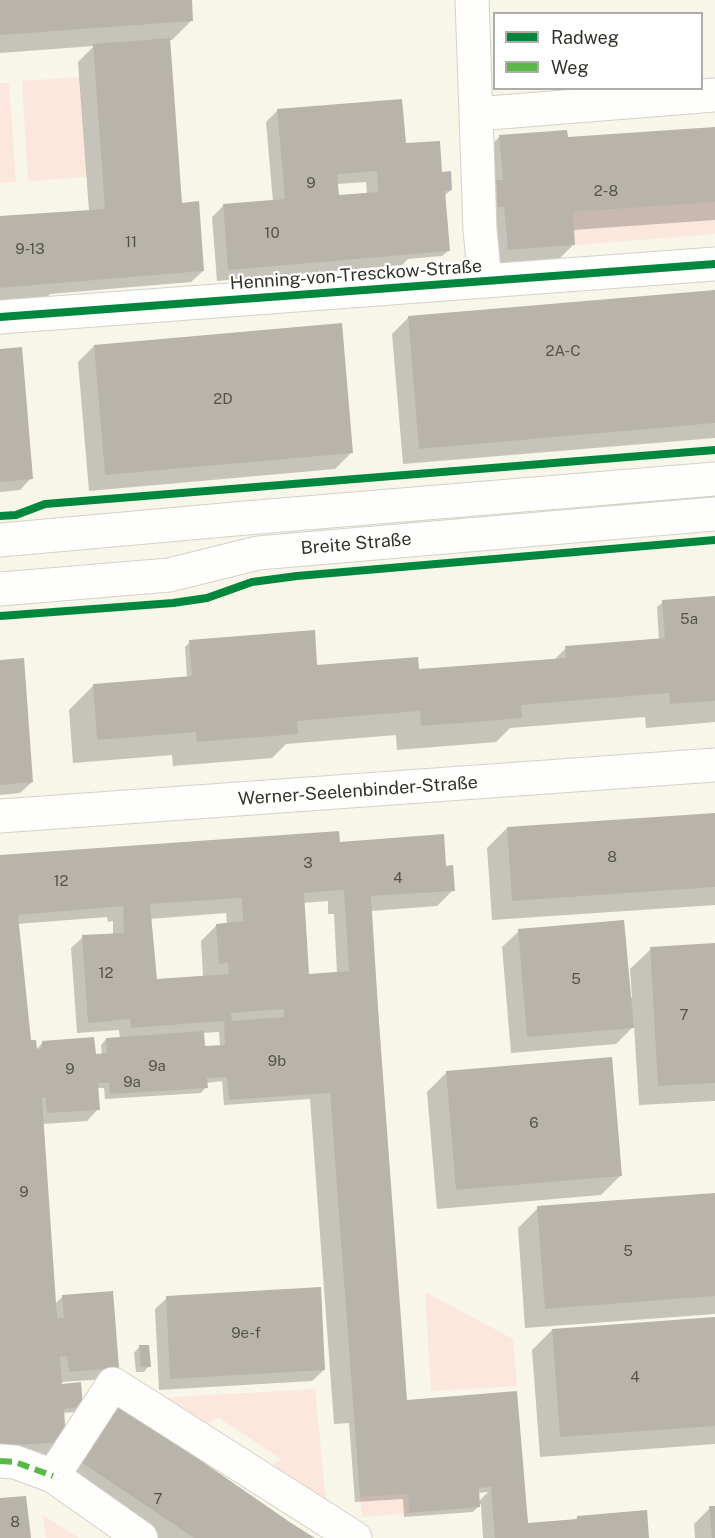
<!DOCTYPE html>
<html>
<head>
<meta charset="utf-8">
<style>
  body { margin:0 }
  #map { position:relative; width:715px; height:1538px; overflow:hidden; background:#f8f5e9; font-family:"Public Sans",sans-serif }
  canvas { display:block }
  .legend { position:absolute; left:493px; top:12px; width:210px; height:78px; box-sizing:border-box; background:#fff; border:2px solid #aeadaa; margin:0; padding:8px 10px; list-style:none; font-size:18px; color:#34322a }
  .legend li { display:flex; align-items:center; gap:12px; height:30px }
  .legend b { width:30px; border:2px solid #aeadaa }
</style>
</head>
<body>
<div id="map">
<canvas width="715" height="1538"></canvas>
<ul class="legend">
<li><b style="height:8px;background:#00873e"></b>Radweg</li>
<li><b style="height:8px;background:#58b947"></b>Weg</li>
</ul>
</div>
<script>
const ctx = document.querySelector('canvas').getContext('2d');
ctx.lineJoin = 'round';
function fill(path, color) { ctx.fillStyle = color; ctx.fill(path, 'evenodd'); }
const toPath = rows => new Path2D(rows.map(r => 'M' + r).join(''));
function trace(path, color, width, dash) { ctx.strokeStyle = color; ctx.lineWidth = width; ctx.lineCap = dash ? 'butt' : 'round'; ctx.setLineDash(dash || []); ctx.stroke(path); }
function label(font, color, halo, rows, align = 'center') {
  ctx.font = font + ' "Public Sans",sans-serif'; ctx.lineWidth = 4.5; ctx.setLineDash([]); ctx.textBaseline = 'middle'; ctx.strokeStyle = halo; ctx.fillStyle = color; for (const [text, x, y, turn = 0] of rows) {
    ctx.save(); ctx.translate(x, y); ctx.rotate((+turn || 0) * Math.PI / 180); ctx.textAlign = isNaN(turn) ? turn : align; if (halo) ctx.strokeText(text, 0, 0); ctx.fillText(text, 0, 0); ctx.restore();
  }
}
const green = toPath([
  [80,77,87,177,28,181,22,81],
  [0,83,9,83,16,182,0,183],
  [715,202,715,234,575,245,573,212],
  [425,1292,513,1339,517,1386,431,1391],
  [315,1389,326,1501,263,1471,281,1459,219,1418,196,1428,159,1398],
  [408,1494,409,1513,362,1517,360,1497],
  [43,1515,79,1538,46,1538]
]);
const shadow = toPath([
  [0,0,190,0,192,20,172,40,169,40,181,204,203,271,191,282,50,294,45,299,0,302,0,218,89,211,78,62,94,46,0,53],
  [278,110,404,145,441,173,451,190,445,195,448,251,442,256,408,259,402,265,217,281,212,217,223,206,273,202,266,122],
  [366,182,367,194,338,196,337,184],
  [715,129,715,220,573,230,574,244,554,264,488,269,480,156,500,136,566,139],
  [715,292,715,438,403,464,392,334,408,318],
  [94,346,351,453,335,469,89,491,78,362],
  [0,350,31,478,20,490,0,492],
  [715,598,715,722,646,728,645,717,510,728,496,742,397,750,396,735,286,744,272,758,173,766,172,755,73,763,69,710,94,685,187,678,185,647,190,642,316,668,417,671,554,660,566,648,659,640,657,607,663,602],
  [0,661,32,782,20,793,0,795],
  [715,814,715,905,492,920,487,848,507,828],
  [339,845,445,868,453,890,437,906,371,911,406,1402,516,1393,527,1526,574,1521,578,1517,648,1538,483,1538,481,1504,473,1512,404,1517,403,1499,355,1502,349,1423,334,1424,310,1099,224,1105,222,1081,206,1083,206,1087,201,1093,105,1099,104,1088,97,1088,98,1109,87,1121,43,1124,55,1304,63,1296,118,1367,106,1379,61,1382,61,1386,81,1407,76,1412,63,1413,65,1441,45,1461,0,1464,0,857],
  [328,901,328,914,334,914,337,973,308,975,303,903],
  [226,913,227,924,217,925,201,941,203,977,155,981,150,919],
  [107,917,108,922,113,921,113,935,83,937,71,948,77,1033,119,1030,120,1038,106,1039,101,1045,102,1055,94,1057,42,1043,36,1050,29,1042,17,924],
  [219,1032,220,1046,203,1048,202,1033],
  [488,1492,478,1502,478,1493],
  [519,931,629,997,632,997,630,969,651,949,715,945,715,1101,639,1105,634,1026,616,1044,511,1053,502,947],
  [447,1072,621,1175,601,1195,437,1209,427,1092],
  [715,1194,715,1314,525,1328,518,1228,538,1208],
  [167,1298,324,1370,312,1381,159,1390,155,1309],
  [715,1318,715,1444,540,1457,532,1350,552,1330],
  [139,1347,149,1366,144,1372,136,1372,134,1353],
  [96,1417,312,1538,154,1538,60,1474],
  [715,1507,715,1538,695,1538,694,1524,710,1508]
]);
const building = toPath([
  [0,0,192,0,193,21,0,35],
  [170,38,182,203,199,201,204,271,0,288,0,216,105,209,93,44],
  [402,99,406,143,440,141,442,172,451,171,452,190,445,191,450,251,228,270,223,204,285,199,277,109],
  [377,171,378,192,339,195,337,174],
  [715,127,715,202,573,212,575,245,508,250,504,207,498,207,496,180,503,180,499,135,567,130,568,137],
  [715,290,715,423,419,449,408,316],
  [342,323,353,453,105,475,94,345],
  [22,347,33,479,0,482,0,349],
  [715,596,715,701,670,704,669,693,521,705,522,718,462,723,421,726,420,711,297,721,298,734,197,742,196,732,97,740,93,684,192,676,189,640,315,630,317,665,418,657,419,669,566,658,565,646,665,638,662,600],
  [24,658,33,782,0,785,0,660],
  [715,813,715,887,512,901,507,827],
  [339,831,340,842,444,834,446,866,453,865,455,891,371,896,378,1010,407,1400,517,1391,528,1523,577,1519,577,1516,647,1510,649,1538,495,1538,491,1487,479,1488,480,1507,409,1513,408,1494,360,1497,330,1093,229,1100,227,1077,207,1078,208,1088,110,1094,109,1083,98,1083,100,1110,47,1113,45,1097,42,1098,57,1318,64,1318,62,1295,113,1291,119,1368,69,1372,67,1356,60,1357,62,1384,81,1382,83,1407,64,1409,66,1442,0,1446,0,855],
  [344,890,349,971,309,974,304,893],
  [242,898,243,921,216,924,219,964,228,963,229,974,157,979,150,904],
  [123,906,124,933,82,935,88,1023,130,1019,131,1028,224,1021,225,1045,205,1046,204,1031,106,1038,107,1053,96,1054,94,1037,42,1041,42,1048,37,1049,36,1040,31,1040,18,915],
  [284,1009,284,1017,232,1021,231,1013],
  [624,920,634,1028,527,1037,518,929],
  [715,943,715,1083,658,1086,650,947],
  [612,1057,622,1176,456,1190,446,1071],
  [715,1193,715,1296,545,1309,537,1206],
  [321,1287,325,1370,170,1379,166,1296],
  [715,1317,715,1426,560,1437,552,1329],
  [139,1345,149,1345,151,1367,141,1367],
  [112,1399,291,1523,315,1538,194,1538,75,1458],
  [26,1496,31,1538,0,1538,0,1498],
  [709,1506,715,1506,715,1538,712,1538]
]);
const minor = toPath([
  [472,0,476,114],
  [485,281,480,230,476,114,715,95],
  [0,317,715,264],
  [0,816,715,765],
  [0,1461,15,1462,53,1476,141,1538],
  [53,1476,113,1384,355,1538]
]);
const major = toPath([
  [0,540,246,518,715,479],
  [0,589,169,575,258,553,715,514]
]);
const quiet = toPath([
  [0,1461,15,1462,53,1476]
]);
const cycleway = toPath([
  [0,317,715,264],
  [0,516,16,515,45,504,715,450],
  [0,616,173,603,207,598,252,582,297,576,715,540]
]);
const numberNames = [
  ["9",311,183],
  ["2-8",606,191],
  ["10",272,233],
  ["11",131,242],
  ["9-13",30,249],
  ["2A-C",563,351],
  ["2D",223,399],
  ["5a",689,619],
  ["8",612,857],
  ["3",308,863],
  ["4",398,878],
  ["12",61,881],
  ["12",106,973],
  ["5",576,979],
  ["7",684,1015],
  ["9b",277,1061],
  ["9a",157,1066],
  ["9",70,1069],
  ["9a",132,1082],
  ["6",534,1123],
  ["9",24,1192],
  ["5",628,1251],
  ["9e-f",246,1333],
  ["4",635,1377],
  ["7",158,1499],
  ["8",15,1522]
];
const streetNames = [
  ["Henning-von-Tresckow-Straße",356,275,-4],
  ["Breite Straße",356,544,-5],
  ["Werner-Seelenbinder-Straße",358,791,-4]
];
fill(green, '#fbe7dc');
fill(shadow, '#0003');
fill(building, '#b8b4ab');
trace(minor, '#d4d1c8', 35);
trace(major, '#d4d1c8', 35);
trace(minor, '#fefefc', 33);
trace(major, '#fefefc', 33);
trace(quiet, '#58b947', 6, [12, 6]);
trace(cycleway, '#00873e', 8);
label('15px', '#55524a', null, numberNames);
label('18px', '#34322a', '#fff', streetNames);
</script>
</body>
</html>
